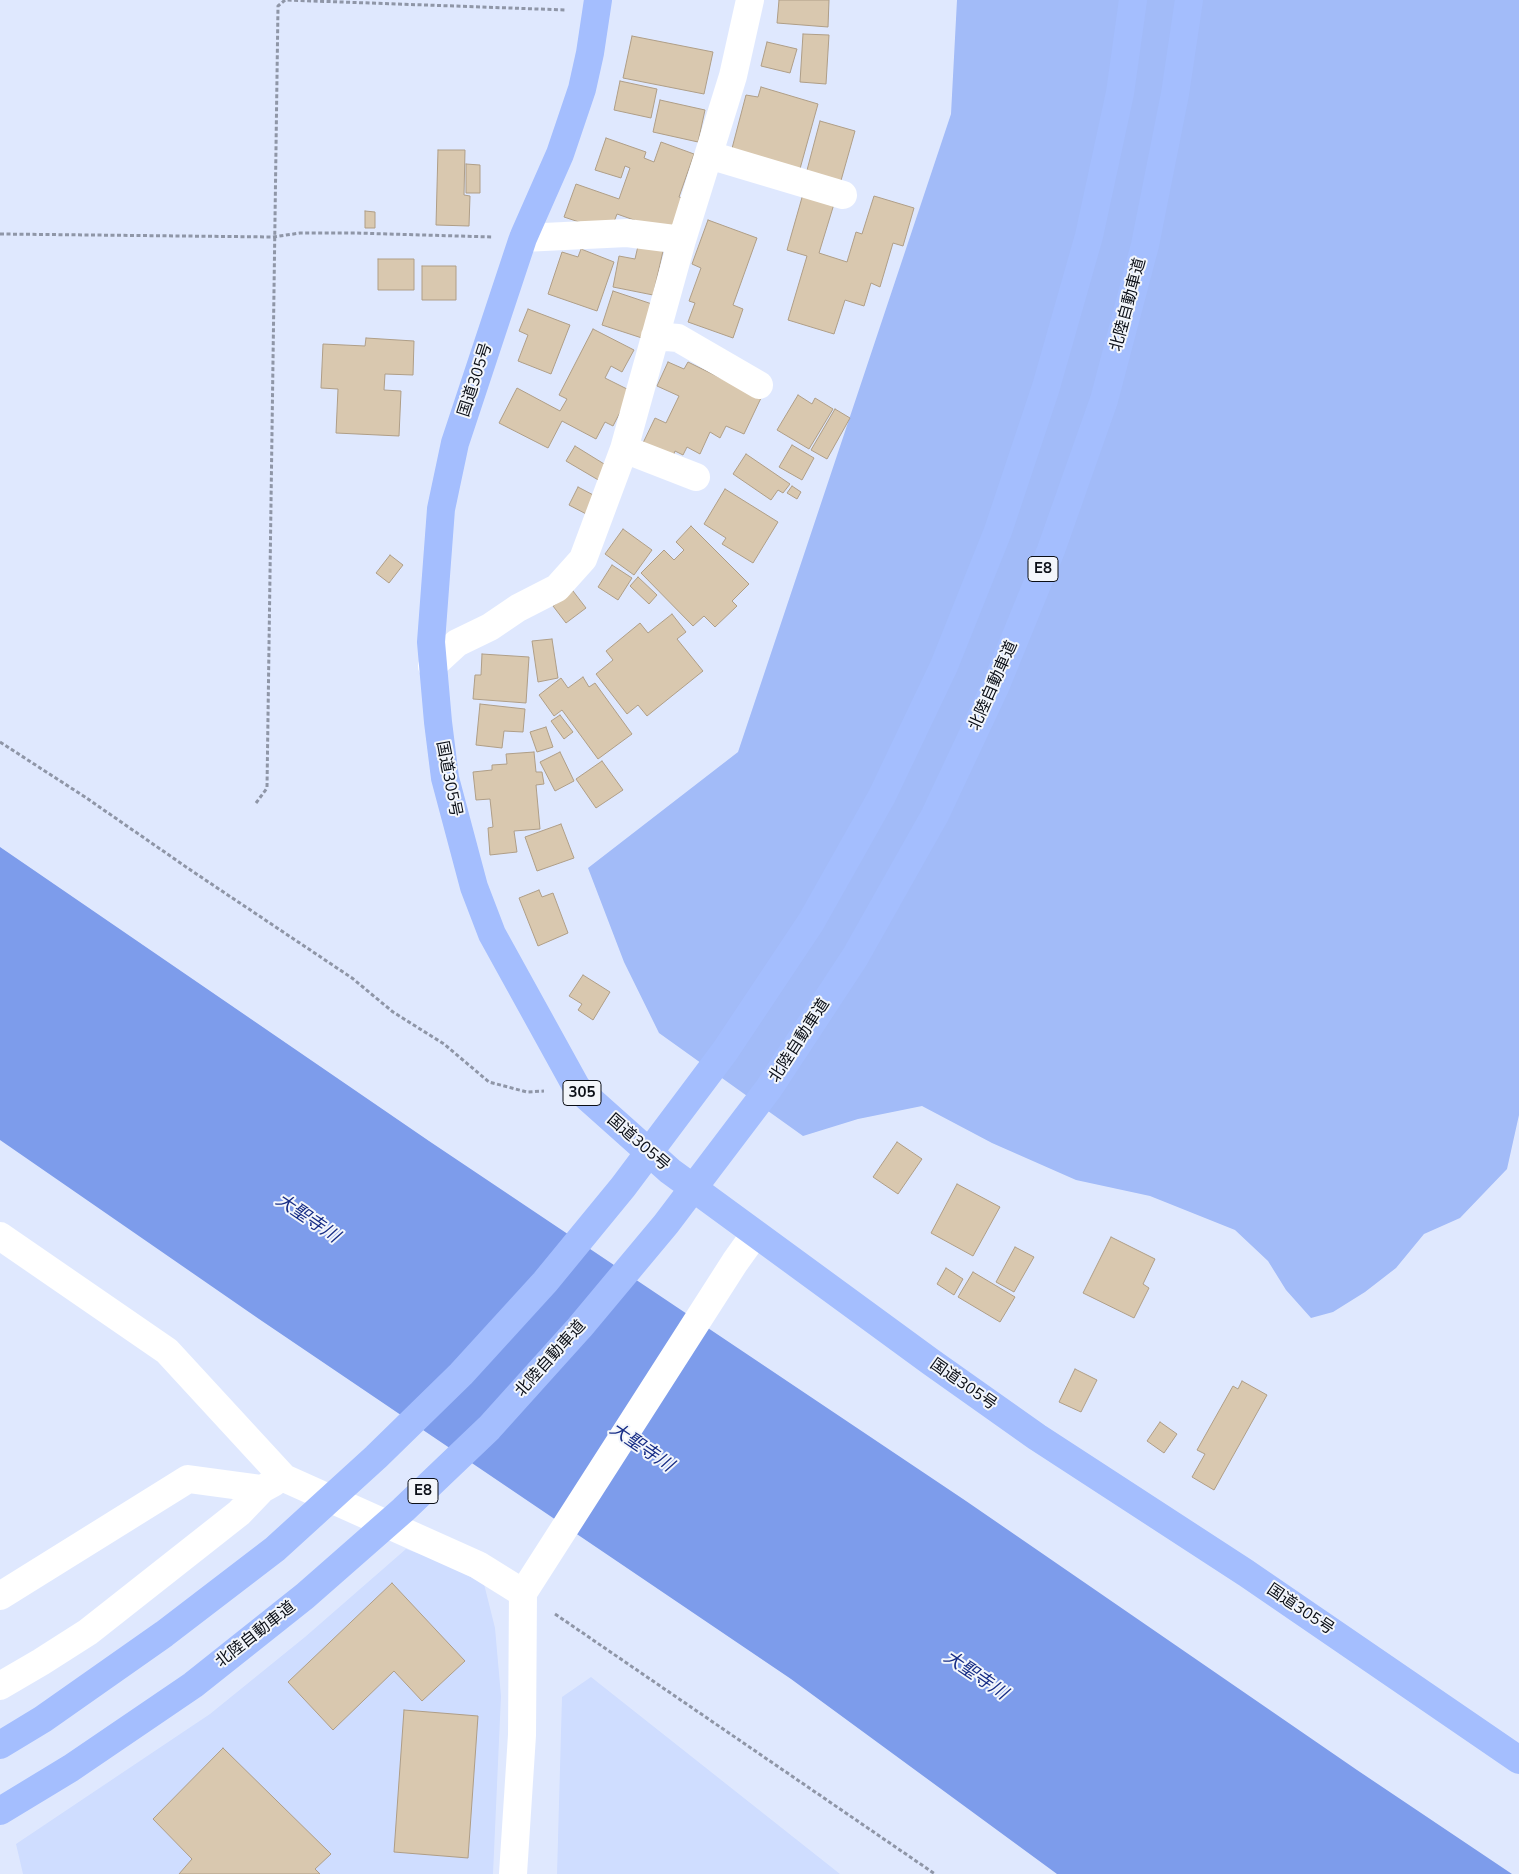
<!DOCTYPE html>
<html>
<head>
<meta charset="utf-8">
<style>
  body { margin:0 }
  canvas { display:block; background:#dfe8fe }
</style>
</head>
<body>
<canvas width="1519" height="1874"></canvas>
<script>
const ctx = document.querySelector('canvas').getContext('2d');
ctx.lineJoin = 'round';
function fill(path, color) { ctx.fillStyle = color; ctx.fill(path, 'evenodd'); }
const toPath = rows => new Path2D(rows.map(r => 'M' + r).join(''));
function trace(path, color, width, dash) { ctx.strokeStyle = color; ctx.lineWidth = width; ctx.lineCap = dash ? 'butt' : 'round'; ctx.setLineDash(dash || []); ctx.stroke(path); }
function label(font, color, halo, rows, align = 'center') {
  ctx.font = font + ' "Nunito Sans","Noto Sans JP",sans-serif'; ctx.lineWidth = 4; ctx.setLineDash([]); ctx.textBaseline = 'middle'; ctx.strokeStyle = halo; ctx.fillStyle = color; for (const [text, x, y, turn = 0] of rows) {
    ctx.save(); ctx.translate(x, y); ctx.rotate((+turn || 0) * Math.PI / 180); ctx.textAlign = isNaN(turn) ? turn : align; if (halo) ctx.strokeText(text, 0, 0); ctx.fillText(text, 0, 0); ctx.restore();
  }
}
const built = toPath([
  [406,1549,442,1562,484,1584,495,1628,501,1696,493,1874,23,1874,16,1844,210,1714,305,1637],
  [591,1677,840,1874,557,1874,562,1697]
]);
const green = toPath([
  [957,0,1519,0,1519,1115,1507,1169,1460,1218,1424,1234,1396,1268,1365,1292,1333,1312,1311,1318,1286,1290,1268,1261,1235,1230,1150,1196,1076,1180,992,1143,922,1106,858,1119,803,1136,659,1033,624,962,588,868,738,752,951,114]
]);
const water = toPath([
  [0,847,429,1141,966,1501,1357,1770,1512,1874,1057,1874,791,1679,259,1319,0,1140]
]);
const building = toPath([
  [779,0,829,0,828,27,777,23,779,0],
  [803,34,829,35,826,84,800,82,803,34],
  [632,36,713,52,704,94,623,78,632,36],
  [767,42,797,49,790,73,761,66,767,42],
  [620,81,657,89,651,118,614,110,620,81],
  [761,87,818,104,798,176,730,156,746,95,758,97,761,87],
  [660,100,705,110,698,142,653,132,660,100],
  [820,121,855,131,840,184,806,174,820,121],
  [606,138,646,152,644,158,654,162,661,142,694,154,679,197,686,199,674,234,617,214,612,227,597,228,564,217,576,184,619,199,630,168,625,166,621,178,595,170,606,138],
  [438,150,465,150,464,195,470,196,469,226,436,225,438,150],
  [466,164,480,165,480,193,466,193,466,164],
  [803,194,834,204,819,253,847,262,856,232,862,234,874,196,914,208,903,246,893,243,880,287,871,283,864,306,845,300,834,334,788,320,807,256,787,250,803,194],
  [365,211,375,212,375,228,365,228,365,211],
  [708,220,757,238,733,305,743,309,733,338,688,322,695,303,689,301,701,268,692,264,708,220],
  [638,246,663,251,653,295,613,287,619,256,635,259,638,246],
  [581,249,614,262,597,311,548,294,562,252,578,257,581,249],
  [378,259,414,259,414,290,378,290,378,259],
  [422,266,456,266,456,300,422,300,422,266],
  [613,291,655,305,645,339,602,325,613,291],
  [528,309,570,325,551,374,518,361,528,335,519,331,528,309],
  [593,329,634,350,622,372,611,366,605,378,631,391,613,426,605,422,596,439,562,421,548,448,499,423,517,388,560,411,567,399,559,395,593,329],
  [366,338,414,341,413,375,385,374,384,390,401,391,399,436,336,433,338,389,321,388,323,344,365,346,366,338],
  [668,362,684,369,688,362,761,398,744,434,726,426,720,438,710,432,700,454,687,447,683,455,675,451,672,459,642,445,655,418,666,423,679,396,657,386,668,362],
  [798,395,812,404,815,398,833,409,809,449,777,430,798,395],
  [835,409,850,418,827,459,811,450,835,409],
  [792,445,814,458,802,480,779,467,792,445],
  [575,446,609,467,600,481,566,461,575,446],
  [746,454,790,484,783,493,778,490,771,500,733,474,746,454],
  [792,486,801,492,797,499,787,493,792,486],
  [578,487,599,498,590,516,569,505,578,487],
  [725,489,778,522,753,563,722,544,726,538,704,524,725,489],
  [691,526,749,584,732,601,737,606,715,627,704,616,693,626,641,573,664,550,674,560,684,550,676,542,691,526],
  [623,529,652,550,634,575,605,554,623,529],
  [390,555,403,565,389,583,376,573,390,555],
  [612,565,632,578,618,600,598,587,612,565],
  [638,577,657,595,649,604,630,586,638,577],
  [573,591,586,608,566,623,553,606,573,591],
  [672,614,686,632,677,639,703,671,647,716,638,705,627,714,596,674,613,660,606,651,640,623,648,633,672,614],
  [552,639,558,678,538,682,532,641,552,639],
  [482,654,529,657,526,703,473,699,475,675,481,675,482,654],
  [583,677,589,687,595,683,632,734,598,759,562,710,554,716,539,695,561,678,568,688,583,677],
  [480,704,525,709,523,732,504,731,502,748,476,745,480,704],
  [560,715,573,732,564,739,551,721,560,715],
  [546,727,553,747,537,752,530,732,546,727],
  [534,752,536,772,542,772,544,784,536,785,540,829,514,831,517,852,490,855,488,828,493,827,490,799,476,800,473,772,492,770,492,765,507,764,506,754,534,752],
  [560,752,574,781,555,791,540,762,560,752],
  [602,761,623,790,596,808,576,779,602,761],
  [561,824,574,858,537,871,525,837,561,824],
  [539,890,542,897,553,893,568,933,538,946,519,898,539,890],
  [583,975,610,992,593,1020,578,1010,582,1004,569,996,583,975],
  [897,1142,922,1159,898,1194,873,1177,897,1142],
  [957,1184,1000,1207,973,1256,931,1233,957,1184],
  [1111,1237,1155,1259,1143,1284,1149,1288,1134,1318,1083,1293,1111,1237],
  [1015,1247,1034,1257,1014,1292,996,1282,1015,1247],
  [946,1268,963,1279,954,1295,937,1284,946,1268],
  [973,1272,1015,1297,1000,1322,958,1297,973,1272],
  [1075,1369,1097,1380,1081,1412,1059,1402,1075,1369],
  [1242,1381,1267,1395,1214,1490,1192,1477,1205,1454,1197,1450,1233,1386,1238,1389,1242,1381],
  [1160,1422,1177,1434,1164,1453,1147,1441,1160,1422],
  [392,1583,465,1661,422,1701,394,1671,333,1730,288,1682,392,1583],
  [404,1710,478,1716,468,1858,394,1852,404,1710],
  [223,1748,331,1854,315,1869,320,1874,179,1874,192,1859,153,1819,223,1748]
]);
const path = toPath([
  [0,234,273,237,300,233,355,233,492,237],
  [0,742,85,797,192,871,352,978,393,1012,444,1044,489,1082,527,1092,544,1091],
  [256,803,267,788,278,6,285,0,566,10],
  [555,1614,935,1874]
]);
const minor = toPath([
  [709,155,843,195],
  [523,238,627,233,682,240],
  [655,336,678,338,759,385],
  [624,449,696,477],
  [432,666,457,643,490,627,518,608,557,588,583,559,624,449,682,240,733,76,750,0],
  [0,1236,167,1351,284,1478,478,1565,523,1593],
  [0,1596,188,1479,262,1489,273,1483],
  [0,1686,41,1662,88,1632,239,1513,262,1489],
  [513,1874,522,1735,523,1593,735,1262,755,1234]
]);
const highway = toPath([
  [598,0,590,53,582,89,560,154,523,238,455,443,441,509,431,642,438,722,445,778,474,887,492,934,577,1088,670,1171,931,1362,1037,1437,1246,1573,1519,1760],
  [0,1745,43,1719,164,1634,275,1549,376,1457,461,1374,545,1282,623,1187,725,1051,811,922,882,796,944,666,998,531,1046,387,1089,236,1120,93,1133,0],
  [0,1811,71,1768,193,1685,305,1596,403,1510,489,1428,580,1327,666,1224,769,1088,855,957,935,815,996,685,1051,550,1104,400,1145,245,1175,94,1189,0]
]);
const shields = [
  [1043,569,30],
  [582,1093,38],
  [423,1491,30]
];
const shieldNames = [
  ["E8",1043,569],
  ["305",582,1093],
  ["E8",423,1491]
];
const streetNames = [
  ["北陸自動車道",1129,305,-75],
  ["国道305号",476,380,-72],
  ["北陸自動車道",994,686,-66],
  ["国道305号",448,779,79],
  ["北陸自動車道",800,1041,-57],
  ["国道305号",638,1143,41],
  ["北陸自動車道",551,1359,-48],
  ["国道305号",963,1385,35],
  ["国道305号",1300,1610,34],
  ["北陸自動車道",256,1635,-38]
];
const waterNames = [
  ["大聖寺川",307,1219,34],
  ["大聖寺川",641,1448,34],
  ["大聖寺川",975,1676,34]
];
fill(built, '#cfddff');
fill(green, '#a2bbf8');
fill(water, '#7d9ceb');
fill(building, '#d9c8af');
trace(building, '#af9e87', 1);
trace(path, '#8f96a7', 3, [4, 2.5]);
trace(minor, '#fff', 28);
trace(highway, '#a4befe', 28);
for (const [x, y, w] of shields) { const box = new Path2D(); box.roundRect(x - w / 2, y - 12.5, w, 25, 4); ctx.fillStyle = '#f3f6fb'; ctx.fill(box); trace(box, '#0b0f17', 1); }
label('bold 15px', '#0b0f17', null, shieldNames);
label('16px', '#0b0f17', '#f3f6fb', streetNames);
label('italic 18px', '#172d86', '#f3f6fb', waterNames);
</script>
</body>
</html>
